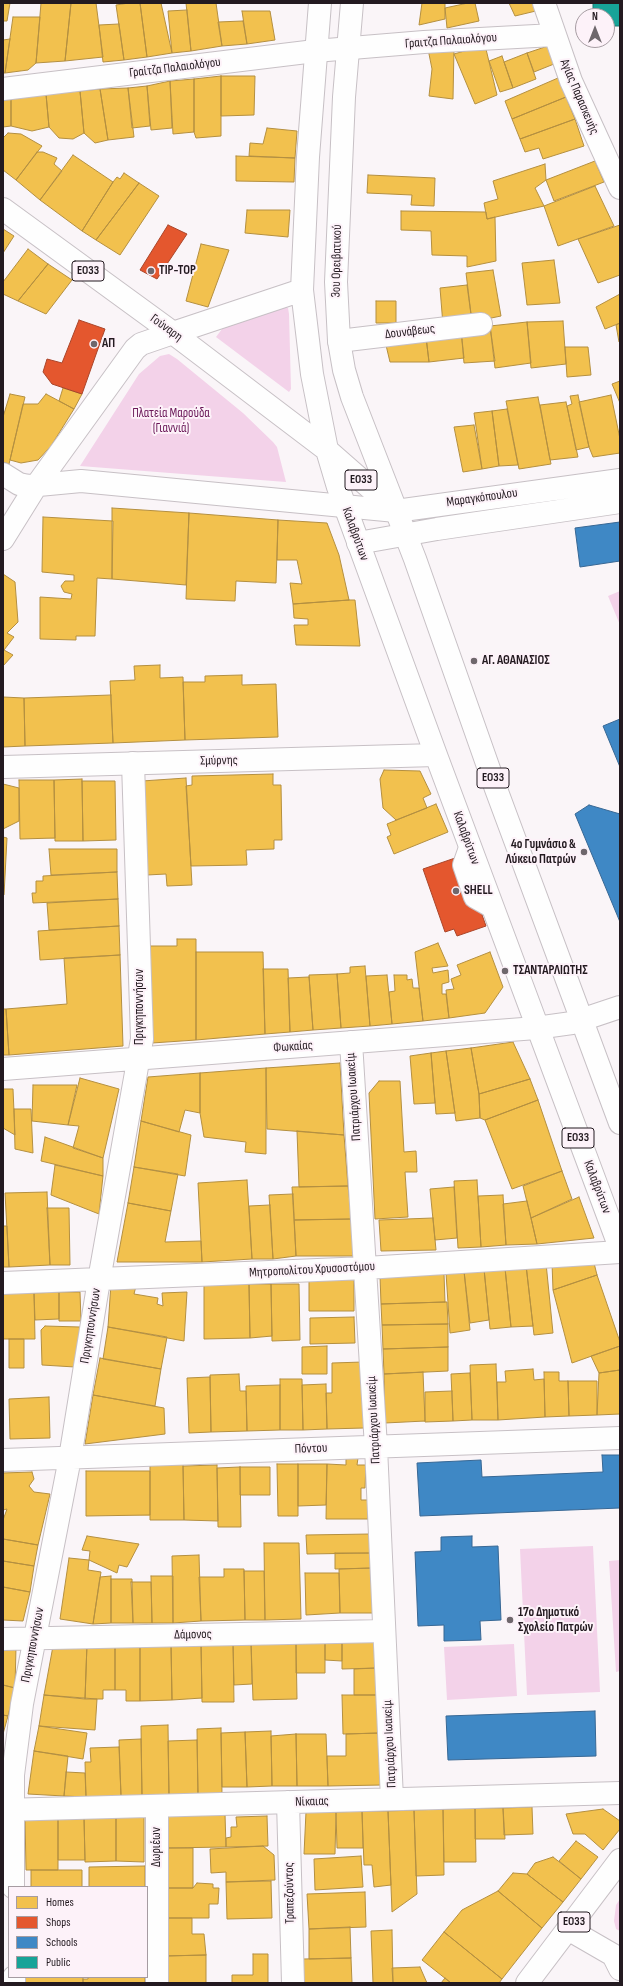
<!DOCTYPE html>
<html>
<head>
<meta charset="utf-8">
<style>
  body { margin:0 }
  #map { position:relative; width:623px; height:1986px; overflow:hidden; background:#faf5f8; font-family:"Sofia Sans Condensed",sans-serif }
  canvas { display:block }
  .frame { position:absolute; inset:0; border:4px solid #231a20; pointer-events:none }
  .legend { position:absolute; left:8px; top:1886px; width:140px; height:92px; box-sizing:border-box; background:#fdf2f9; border:1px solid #a69ca2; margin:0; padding:5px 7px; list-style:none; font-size:12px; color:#231a20 }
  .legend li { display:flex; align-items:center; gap:8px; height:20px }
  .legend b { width:20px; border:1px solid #a69ca2 }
  .north { position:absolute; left:575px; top:8px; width:40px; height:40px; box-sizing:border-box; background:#fdf2f9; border:1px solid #a69ca2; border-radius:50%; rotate:0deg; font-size:11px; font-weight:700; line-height:16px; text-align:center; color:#231a20 }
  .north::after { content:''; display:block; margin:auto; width:14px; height:18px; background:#6e676c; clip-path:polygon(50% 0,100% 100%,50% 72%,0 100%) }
</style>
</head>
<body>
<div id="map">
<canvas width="623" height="1986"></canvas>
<div class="frame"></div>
<ul class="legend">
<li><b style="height:11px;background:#f2c14e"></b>Homes</li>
<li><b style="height:11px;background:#e4572e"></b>Shops</li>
<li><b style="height:11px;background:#3f88c5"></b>Schools</li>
<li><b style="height:11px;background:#17a398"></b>Public</li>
</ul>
<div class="north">N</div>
</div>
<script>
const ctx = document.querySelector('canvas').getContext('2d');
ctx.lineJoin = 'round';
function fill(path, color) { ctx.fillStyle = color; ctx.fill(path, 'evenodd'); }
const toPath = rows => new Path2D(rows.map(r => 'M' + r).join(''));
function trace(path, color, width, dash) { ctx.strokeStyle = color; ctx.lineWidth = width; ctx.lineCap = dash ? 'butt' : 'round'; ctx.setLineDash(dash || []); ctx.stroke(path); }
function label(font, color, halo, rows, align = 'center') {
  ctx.font = font + ' "Sofia Sans Condensed",sans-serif'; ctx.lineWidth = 4; ctx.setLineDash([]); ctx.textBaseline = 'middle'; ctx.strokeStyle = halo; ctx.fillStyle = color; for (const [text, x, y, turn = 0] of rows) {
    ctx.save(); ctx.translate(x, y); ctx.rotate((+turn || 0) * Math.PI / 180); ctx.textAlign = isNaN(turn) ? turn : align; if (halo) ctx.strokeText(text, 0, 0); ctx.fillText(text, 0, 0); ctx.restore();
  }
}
const green = toPath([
  [282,306,288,308,289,314,291,389,289,392,216,337,222,329],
  [169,354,177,359,243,413,273,442,277,447,286,482,80,466,139,374,160,356],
  [620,591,620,625,608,596],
  [593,1546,600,1692,527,1695,520,1549],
  [620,1560,620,1671,616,1672,609,1561],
  [514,1644,517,1696,447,1700,444,1647],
  [620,1899,620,1931,616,1929,614,1921,616,1905]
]);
const homes = toPath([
  [3,3,10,3,7,21,3,21,3,3],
  [41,3,71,3,65,61,36,63,41,3],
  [71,3,96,3,103,57,65,61,71,3],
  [129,3,140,3,147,57,124,60,116,5,129,3],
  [140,3,161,3,172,53,147,57,140,3],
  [186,3,216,3,222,46,191,51,186,3],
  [422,3,445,3,445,19,419,25,422,3],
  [468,3,475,3,479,21,447,28,445,8,468,3],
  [509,3,538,3,540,10,515,16,509,3],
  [187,10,191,51,172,53,168,11,187,10],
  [242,11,270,11,275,40,247,44,242,11],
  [13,17,40,17,36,63,28,70,5,73,13,17],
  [243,21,247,44,222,46,218,22,243,21],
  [119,24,124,60,103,62,99,25,119,24],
  [10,39,5,73,3,73,3,40,10,39],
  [485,45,497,95,475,104,454,54,485,45],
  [551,45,559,62,534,72,527,53,551,45],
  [454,47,453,99,429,96,432,69,428,49,454,47],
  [527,53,536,79,513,88,504,62,527,53],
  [502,56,513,88,500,92,489,61,502,56],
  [221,76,221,136,196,138,194,132,194,79,221,76],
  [221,76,255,76,254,115,221,116,221,76],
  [558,78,566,97,512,119,505,101,558,78],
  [194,79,194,132,173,134,170,81,194,79],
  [170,81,172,128,151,130,147,86,170,81],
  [147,86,150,126,132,128,128,88,147,86],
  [128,88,134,137,108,140,100,89,128,88],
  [100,89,108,140,95,143,84,133,80,91,100,89],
  [80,91,84,133,73,139,59,138,49,127,46,94,80,91],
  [46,94,49,127,32,131,11,126,11,98,46,94],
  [566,97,575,119,520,139,512,119,566,97],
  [11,98,11,126,3,127,3,99,11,98],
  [575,119,584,146,543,159,539,148,525,152,520,139,575,119],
  [267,128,297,131,295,158,249,156,250,143,263,144,267,128],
  [8,133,21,134,42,146,16,180,3,170,3,138,8,133],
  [37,152,43,152,57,158,54,164,62,171,40,200,16,180,37,152],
  [73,155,113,182,82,231,40,200,73,155],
  [236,156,295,158,294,182,236,181,236,156],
  [595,161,604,182,554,201,546,180,595,161],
  [545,164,546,180,535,188,544,206,487,219,484,203,498,199,493,181,545,164],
  [124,173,139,183,96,240,82,231,113,182,117,177,120,179,124,173],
  [368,175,435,178,434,206,411,205,412,195,367,193,368,175],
  [139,183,159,196,120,255,96,240,139,183],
  [595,186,614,226,558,246,544,206,595,186],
  [247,210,290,210,288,237,245,233,247,210],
  [401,211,486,212,487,219,495,217,496,261,467,267,467,256,432,255,431,231,401,230,401,211],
  [620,225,620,275,598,283,578,239,620,225],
  [3,229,14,236,3,253,3,229],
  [201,244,229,250,208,307,186,301,201,244],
  [28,249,48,264,18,301,3,294,3,282,28,249],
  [554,260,560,303,527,305,522,263,554,260],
  [48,264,72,280,46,314,18,301,48,264],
  [493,270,501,316,472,322,466,273,493,270],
  [467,285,472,322,443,325,440,288,467,285],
  [620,294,620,323,605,329,596,307,620,294],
  [376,301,396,301,396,323,376,323,376,301],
  [563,321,566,364,531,368,527,322,563,321],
  [527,322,531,363,495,368,490,326,527,322],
  [620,323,620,342,619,342,616,325,620,323],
  [490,326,495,361,464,363,461,330,490,326],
  [461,330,464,358,429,362,426,337,461,330],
  [426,337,429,362,390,362,385,341,426,337],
  [565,347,588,347,591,375,567,377,565,347],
  [620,381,620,403,612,384,620,381],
  [63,388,82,394,74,409,59,401,63,388],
  [10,394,25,397,9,464,3,462,3,417,10,394],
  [46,394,74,409,51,446,38,460,21,463,10,460,23,404,38,404,46,394],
  [578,395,589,447,576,450,567,406,572,404,570,396,578,395],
  [611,395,620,439,620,453,593,457,589,447,579,402,611,395],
  [538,397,551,464,519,469,506,401,538,397],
  [566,402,578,457,550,460,540,405,566,402],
  [507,409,518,465,499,466,492,411,507,409],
  [492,411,499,466,482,469,474,413,492,411],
  [474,425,482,469,463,472,454,427,474,425],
  [112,508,189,513,186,585,112,579,112,508],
  [189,513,278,520,276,583,236,581,235,601,186,599,189,513],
  [43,517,113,521,112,579,97,578,95,636,76,636,76,640,40,639,40,597,71,599,72,594,64,592,61,586,65,581,74,581,74,575,42,572,43,517],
  [278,520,327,523,339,555,349,600,293,604,290,583,302,584,297,560,277,560,278,520],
  [3,574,15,582,18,622,7,633,14,637,4,650,13,655,3,666,3,574],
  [349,600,355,600,360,646,296,645,294,625,308,625,308,619,294,618,293,604,349,600],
  [160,665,160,678,183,677,185,740,113,743,110,681,135,680,134,666,160,665],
  [242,675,242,685,276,684,278,737,185,740,183,682,205,682,205,676,242,675],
  [111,695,113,743,25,746,24,698,111,695],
  [3,697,24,698,25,746,3,747,3,697],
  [384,770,420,771,431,794,423,798,427,808,396,820,383,808,380,779,384,770],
  [273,774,273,785,281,785,282,840,274,840,274,849,246,850,247,865,191,866,186,786,192,785,192,776,273,774],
  [186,778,192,885,167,886,166,874,147,875,142,781,186,778],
  [82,779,83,841,55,841,54,780,82,779],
  [19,780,54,780,55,838,20,839,19,780],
  [82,781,115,781,116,840,83,841,82,781],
  [3,784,19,788,19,821,3,829,3,784],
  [436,804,448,832,394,854,387,837,391,835,387,824,436,804],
  [3,837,7,838,4,895,3,895,3,837],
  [49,849,117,849,117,872,51,875,49,849],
  [117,872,118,899,33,903,32,893,36,893,36,881,43,881,43,876,117,872],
  [118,899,119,926,49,930,47,903,118,899],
  [119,926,120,955,40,960,38,931,119,926],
  [177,939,196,939,196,1040,152,1043,150,946,177,946,177,939],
  [438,943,448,966,432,968,433,973,448,970,449,982,442,984,442,994,446,994,449,1018,423,1021,415,952,438,943],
  [196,952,263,952,265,1034,196,1040,196,952],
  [490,952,503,987,485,1013,449,1018,446,990,454,989,451,979,461,975,457,965,490,952],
  [120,955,123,1046,9,1055,6,1009,67,1004,64,958,120,955],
  [365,966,370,1026,341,1028,337,974,350,973,350,967,365,966],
  [263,969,288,969,290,1032,265,1034,263,969],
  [337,974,341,1028,313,1030,309,975,337,974],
  [387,975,392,1024,370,1026,366,976,387,975],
  [394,975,407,975,407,980,412,979,413,988,419,988,423,1021,392,1024,389,992,395,991,394,975],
  [309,977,313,1030,290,1032,288,978,309,977],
  [3,1009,6,1009,9,1055,3,1055,3,1009],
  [513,1042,530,1079,479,1094,471,1048,513,1042],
  [471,1048,479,1094,480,1118,456,1121,446,1051,471,1048],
  [446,1051,455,1113,436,1114,431,1053,446,1051],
  [431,1053,435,1103,414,1104,410,1056,431,1053],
  [340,1063,344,1135,267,1129,266,1068,340,1063],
  [266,1068,266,1154,245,1152,246,1142,204,1137,200,1113,200,1073,266,1068],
  [200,1073,200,1113,185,1110,179,1132,141,1121,148,1077,200,1073],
  [80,1078,119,1089,103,1158,73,1148,79,1126,68,1125,80,1078],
  [530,1079,538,1100,485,1120,480,1118,479,1094,530,1079],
  [379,1081,400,1081,404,1152,416,1151,417,1172,405,1172,408,1217,375,1219,369,1093,379,1081],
  [33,1085,77,1085,68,1125,32,1121,33,1085],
  [3,1089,13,1089,15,1135,3,1128,3,1089],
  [538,1100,562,1171,512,1189,485,1120,538,1100],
  [14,1109,31,1109,33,1153,15,1149,14,1109],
  [141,1121,191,1135,185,1176,134,1167,141,1121],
  [297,1131,344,1135,348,1186,299,1187,297,1131],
  [45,1137,103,1158,103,1176,41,1161,45,1137],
  [55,1165,103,1176,99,1214,51,1195,55,1165],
  [134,1167,178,1174,171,1211,128,1203,134,1167],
  [562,1171,572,1199,531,1218,523,1186,562,1171],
  [247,1180,252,1259,202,1262,198,1183,247,1180],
  [477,1180,481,1247,458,1248,454,1181,477,1180],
  [348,1186,352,1219,294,1220,292,1187,348,1186],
  [454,1187,457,1238,435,1240,430,1189,454,1187],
  [47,1192,50,1265,9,1267,5,1193,47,1192],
  [293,1194,296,1256,273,1259,269,1195,293,1194],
  [503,1195,506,1245,481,1247,478,1196,503,1195],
  [579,1197,594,1238,537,1244,531,1218,579,1197],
  [527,1201,537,1244,506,1245,503,1204,527,1201],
  [128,1203,171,1211,165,1242,201,1241,202,1262,117,1262,128,1203],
  [270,1205,273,1259,252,1259,249,1206,270,1205],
  [47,1208,69,1208,70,1265,50,1265,47,1208],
  [433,1218,436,1250,381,1251,379,1220,433,1218],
  [352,1219,356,1256,296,1256,294,1220,352,1219],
  [3,1226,7,1226,9,1267,3,1267,3,1226],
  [593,1259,597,1275,553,1290,552,1263,593,1259],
  [546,1263,553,1333,534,1335,526,1265,546,1263],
  [526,1265,533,1326,511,1327,505,1268,526,1265],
  [505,1268,511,1327,490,1329,484,1269,505,1268],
  [484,1269,489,1320,470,1323,464,1271,484,1269],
  [464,1271,470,1330,450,1333,446,1273,464,1271],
  [444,1274,445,1302,381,1304,380,1276,444,1274],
  [597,1275,620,1342,620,1346,572,1363,553,1290,597,1275],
  [354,1277,354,1311,309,1311,309,1278,354,1277],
  [111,1284,136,1286,134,1294,158,1298,157,1304,163,1306,162,1293,187,1292,184,1341,108,1327,111,1284],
  [249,1284,271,1284,272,1336,250,1338,249,1284],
  [249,1284,250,1338,204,1339,204,1285,249,1284],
  [271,1284,299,1284,300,1340,272,1341,271,1284],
  [59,1292,80,1292,81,1321,59,1321,59,1292],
  [59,1292,59,1319,35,1320,34,1293,59,1292],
  [3,1293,34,1293,35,1339,3,1339,3,1293],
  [445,1302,447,1302,448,1324,382,1325,381,1304,445,1302],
  [354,1317,355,1343,310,1344,310,1318,354,1317],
  [448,1324,448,1347,383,1349,382,1325,448,1324],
  [45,1326,80,1327,75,1367,42,1365,41,1330,45,1326],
  [108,1327,167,1337,161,1369,103,1359,108,1327],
  [9,1339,24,1339,24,1368,9,1368,9,1339],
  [327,1346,327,1374,302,1374,302,1347,327,1346],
  [620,1346,620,1370,599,1373,591,1356,620,1346],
  [448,1347,448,1371,384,1374,383,1349,448,1347],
  [100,1358,161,1369,155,1406,93,1395,100,1358],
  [363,1362,364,1428,327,1429,326,1393,332,1393,332,1363,363,1362],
  [496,1364,498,1420,472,1420,470,1365,496,1364],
  [533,1369,534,1380,544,1379,545,1417,498,1420,497,1382,506,1382,505,1371,533,1369],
  [620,1370,620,1414,597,1415,599,1373,620,1370],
  [423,1372,425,1421,385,1423,384,1374,423,1372],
  [544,1372,559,1372,559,1381,568,1381,569,1416,545,1417,544,1372],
  [470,1373,472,1420,453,1421,451,1374,470,1373],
  [239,1374,240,1391,246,1391,247,1431,211,1432,210,1375,239,1374],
  [210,1377,211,1432,189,1433,187,1378,210,1377],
  [280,1379,302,1379,303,1430,280,1430,280,1379],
  [568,1381,597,1381,597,1415,569,1416,568,1381],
  [326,1384,327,1429,303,1430,302,1385,326,1384],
  [280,1385,280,1430,247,1431,246,1386,280,1385],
  [452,1391,453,1421,425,1422,425,1392,452,1391],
  [93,1395,164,1408,165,1434,85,1444,93,1395],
  [49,1397,50,1438,10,1439,9,1399,49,1397],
  [346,1458,358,1458,357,1465,366,1465,365,1488,361,1488,361,1500,368,1500,368,1519,326,1519,327,1464,346,1465,346,1458],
  [150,1463,183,1463,184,1520,150,1520,150,1463],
  [277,1464,298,1464,298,1516,278,1516,277,1464],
  [298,1464,327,1464,326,1505,298,1506,298,1464],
  [217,1465,218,1521,184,1520,183,1466,217,1465],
  [240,1467,241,1527,218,1527,217,1468,240,1467],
  [240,1467,270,1467,270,1495,240,1495,240,1467],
  [86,1471,150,1471,150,1515,86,1516,86,1471],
  [32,1472,34,1479,29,1486,34,1492,50,1494,38,1545,3,1539,3,1520,7,1509,3,1510,3,1473,32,1472],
  [371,1534,372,1553,307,1554,306,1535,371,1534],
  [87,1536,139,1544,127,1567,119,1565,117,1573,89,1560,90,1551,82,1550,87,1536],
  [3,1539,38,1545,34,1566,3,1561,3,1539],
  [264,1543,299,1543,301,1619,265,1620,264,1543],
  [335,1553,372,1553,373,1568,335,1569,335,1553],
  [199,1555,201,1621,173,1623,172,1556,199,1555],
  [69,1558,89,1560,88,1570,101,1572,93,1624,60,1619,69,1558],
  [3,1561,34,1566,30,1592,3,1587,3,1561],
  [373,1568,375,1613,340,1613,339,1569,373,1568],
  [224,1569,244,1569,245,1620,201,1621,199,1577,224,1577,224,1569],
  [244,1571,264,1571,265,1620,245,1620,244,1571],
  [305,1573,339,1573,340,1613,306,1615,305,1573],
  [111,1576,111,1623,93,1624,100,1577,111,1576],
  [151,1576,173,1576,173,1623,152,1623,151,1576],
  [111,1579,132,1579,133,1623,111,1623,111,1579],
  [131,1582,151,1582,152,1623,133,1623,131,1582],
  [3,1587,30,1592,23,1621,3,1620,3,1587],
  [376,1639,377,1668,342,1669,342,1640,376,1639],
  [325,1640,342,1640,342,1661,325,1660,325,1640],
  [325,1640,325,1673,296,1673,296,1641,325,1640],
  [296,1641,297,1699,253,1700,251,1642,296,1641],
  [233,1642,251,1642,252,1684,234,1685,233,1642],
  [233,1642,234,1702,202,1702,201,1643,233,1642],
  [201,1643,202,1698,172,1700,171,1644,201,1643],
  [87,1644,115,1645,115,1690,103,1690,103,1699,85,1699,87,1644],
  [87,1644,85,1699,44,1695,53,1646,87,1644],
  [171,1644,172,1700,140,1701,140,1645,171,1644],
  [115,1645,140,1645,140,1701,126,1701,126,1690,115,1690,115,1645],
  [3,1647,16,1647,15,1688,3,1685,3,1647],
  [377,1668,378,1695,354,1695,354,1669,377,1668],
  [3,1685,15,1688,8,1716,3,1715,3,1685],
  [44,1695,97,1699,95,1730,39,1726,44,1695],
  [342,1695,378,1695,380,1733,343,1734,342,1695],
  [3,1715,8,1716,3,1734,3,1715],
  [168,1725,169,1796,142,1796,141,1726,168,1725],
  [39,1726,87,1733,83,1759,34,1751,39,1726],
  [221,1728,222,1795,198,1795,197,1729,221,1728],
  [271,1731,272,1786,247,1787,245,1732,271,1731],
  [245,1732,247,1787,222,1787,221,1733,245,1732],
  [380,1733,382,1785,328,1786,327,1756,346,1756,346,1734,380,1733],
  [296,1734,326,1734,328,1786,297,1786,296,1734],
  [296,1734,297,1786,272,1786,271,1736,296,1734],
  [141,1739,142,1796,121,1796,119,1740,141,1739],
  [197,1740,198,1795,169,1796,168,1741,197,1740],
  [119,1747,121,1796,86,1797,85,1762,91,1762,90,1748,119,1747],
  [34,1751,68,1756,64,1796,28,1794,34,1751],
  [66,1772,85,1773,86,1797,64,1796,66,1772],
  [532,1807,533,1834,504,1835,503,1808,532,1807],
  [475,1808,476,1862,444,1862,443,1809,475,1808],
  [475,1808,503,1808,505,1839,475,1839,475,1808],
  [443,1809,444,1875,416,1876,414,1810,443,1809],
  [603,1809,620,1821,620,1829,603,1850,585,1834,573,1834,566,1814,603,1809],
  [414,1810,417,1894,392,1912,388,1811,414,1810],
  [362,1811,363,1848,337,1848,336,1812,362,1811],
  [362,1811,388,1811,391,1885,374,1887,372,1865,364,1865,362,1811],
  [306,1812,336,1812,335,1854,304,1854,306,1812],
  [164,1814,225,1814,226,1847,165,1848,164,1814],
  [267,1816,268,1846,226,1847,226,1838,231,1837,231,1827,237,1827,236,1817,267,1816],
  [25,1817,58,1817,58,1870,26,1870,25,1817],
  [58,1817,84,1817,85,1860,58,1860,58,1817],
  [84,1817,116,1817,116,1861,85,1862,84,1817],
  [116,1817,144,1817,144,1862,116,1861,116,1817],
  [576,1841,598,1857,581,1879,559,1861,576,1841],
  [263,1846,274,1855,275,1880,226,1882,226,1872,211,1873,210,1849,263,1846],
  [165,1848,193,1848,193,1888,164,1888,165,1848],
  [361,1856,363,1887,315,1890,314,1859,361,1856],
  [553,1857,581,1879,563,1902,527,1874,535,1863,553,1857],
  [145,1866,145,1887,89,1887,89,1867,145,1866],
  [31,1870,82,1870,82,1887,31,1887,31,1870],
  [513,1873,527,1874,563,1902,542,1928,498,1891,513,1873],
  [271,1881,272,1918,227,1919,226,1882,271,1881],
  [197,1883,213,1884,213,1888,219,1888,218,1904,209,1904,209,1918,164,1918,164,1888,193,1888,197,1883],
  [498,1891,542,1928,502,1979,444,1932,462,1910,498,1891],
  [365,1892,366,1927,309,1929,307,1894,365,1892],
  [164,1918,192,1918,192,1934,204,1934,206,1955,164,1956,164,1918],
  [350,1927,351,1958,309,1959,309,1929,350,1927],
  [392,1930,393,1983,373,1983,371,1931,392,1930],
  [444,1932,502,1979,499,1983,451,1983,422,1960,444,1932],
  [253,1954,268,1954,268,1983,232,1983,232,1975,253,1975,253,1954],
  [206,1955,206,1983,165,1983,164,1956,206,1955],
  [351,1958,352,1983,303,1983,303,1959,351,1958],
  [420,1967,427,1983,393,1983,392,1968,420,1967],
  [24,1977,83,1977,83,1983,24,1983,24,1977],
  [88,1977,145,1977,145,1983,83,1983,83,1979,88,1979,88,1977],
  [445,1978,451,1983,441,1983,445,1978]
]);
const shops = toPath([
  [168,225,187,234,157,279,140,270,168,225],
  [79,320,105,329,82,394,52,384,43,372,47,359,62,363,79,320],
  [461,856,486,926,457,936,454,929,445,932,423,869,461,856]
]);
const schools = toPath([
  [620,522,620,561,580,567,575,528,620,522],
  [620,719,620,767,603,726,620,719],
  [589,805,620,814,620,922,575,814,589,805],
  [602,1455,620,1455,620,1508,420,1516,417,1463,481,1460,482,1477,603,1472,602,1455],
  [472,1536,472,1547,498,1546,501,1620,480,1621,481,1640,444,1641,444,1625,418,1626,415,1552,441,1551,441,1537,472,1536],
  [595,1711,596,1756,448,1760,446,1716,595,1711]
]);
const public = toPath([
  [593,3,620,3,620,26,607,26,607,16,593,16,593,3]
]);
const minor = toPath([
  [544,3,571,81,620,188],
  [3,89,315,51,424,42,554,35],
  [339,341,481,324],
  [3,474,19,484,28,486,81,481,396,511,620,480],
  [3,539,36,486,135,349,141,344,173,333],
  [358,543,437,529,620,502],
  [470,848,464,865,475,897,491,906],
  [351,1042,376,1447,392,1799],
  [3,1069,536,1028,572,1023,620,1007],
  [3,1283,366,1268,620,1252],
  [3,1460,620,1438],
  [3,1639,384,1631],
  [288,1802,293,1983],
  [3,1810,620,1793],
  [13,1887,13,1775,22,1704,70,1458,99,1280,142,1039,133,763],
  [568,1929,613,1955,620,1969],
  [14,1977,14,1983],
  [157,1983,157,1806]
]);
const major = toPath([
  [320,3,308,157,302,290,312,374,327,450,338,487,436,755,620,1248],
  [352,3,344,97,336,282,339,341,344,370,352,397,415,559,496,789,620,1123],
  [3,209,173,333,327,450,392,507],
  [173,333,302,290],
  [3,767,436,755],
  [527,1983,620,1860]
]);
const markers = [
  [151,271,4,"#6e676c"],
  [94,344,4,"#6e676c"],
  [474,661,4,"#6e676c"],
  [584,852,4,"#6e676c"],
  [456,891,4,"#6e676c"],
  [505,971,4,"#6e676c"],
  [510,1620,4,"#6e676c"]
];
const shields = [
  [88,271,32],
  [361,480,32],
  [493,778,32],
  [578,1138,32],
  [574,1922,32]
];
const shieldNames = [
  ["ΕΟ33",88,271],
  ["ΕΟ33",361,480],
  ["ΕΟ33",493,778],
  ["ΕΟ33",578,1138],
  ["ΕΟ33",574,1922]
];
const streetNames = [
  ["Γραιτζα Παλαιολόγου",451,41,-4],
  ["Γραίτζα Παλαιολόγου",175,68,-7],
  ["Αγίας Παρασκευής",579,97,67],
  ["3ου Ορειβατικού",337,261,-89],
  ["Γούναρη",166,328,36],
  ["Δουνάβεως",410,332,-7],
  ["Μαραγκόπουλου",482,498,-8],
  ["Καλαβρύτων",355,534,70],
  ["Σμύρνης",219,761,-1],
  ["Καλαβρύτων",466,838,70],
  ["Πριγκηποννήσων",140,1007,-90],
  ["Φωκαίας",293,1047,-4],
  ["Πατριάρχου Ιωακείμ",354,1097,-94],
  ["Καλαβρύτων",597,1187,69],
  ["Μητροπολίτου Χρυσοστόμου",312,1270,-3],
  ["Πριγκηποννήσων",91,1326,-81],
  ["Πατριάρχου Ιωακείμ",374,1420,-93],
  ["Πόντου",311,1449,-2],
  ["Δάμονος",193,1635,-1],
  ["Πριγκηποννήσων",33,1645,-79],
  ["Πατριάρχου Ιωακείμ",390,1744,-93],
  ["Νίκαιας",312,1802,-2],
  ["Δωριέων",157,1847,-90],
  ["Τραπεζούντος",290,1893,-91]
];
const poiNames = [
  ["TIP-TOP",159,271],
  ["ΑΠ",102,344],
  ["ΑΓ. ΑΘΑΝΑΣΙΟΣ",482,661],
  ["4ο Γυμνάσιο &",576,845,"right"],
  ["Λύκειο Πατρών",576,860,"right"],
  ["SHELL",464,891],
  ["ΤΣΑΝΤΑΡΛΙΩΤΗΣ",513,971],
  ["17ο Δημοτικό",518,1613],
  ["Σχολείο Πατρών",518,1628]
];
const parkNames = [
  ["Πλατεία Μαρούδα",171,414],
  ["(Γιαννιά)",171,429]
];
fill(green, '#f3d2e9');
fill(homes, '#f2c14e');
trace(homes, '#b48f40', 1);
fill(shops, '#e4572e');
trace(shops, '#aa452a', 1);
fill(schools, '#3f88c5');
trace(schools, '#376794', 1);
fill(public, '#17a398');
trace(public, '#1b7a74', 1);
trace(minor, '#c7c0c5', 24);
trace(major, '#c7c0c5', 24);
trace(minor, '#fefefe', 22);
trace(major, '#fefefe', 22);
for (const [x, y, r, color] of markers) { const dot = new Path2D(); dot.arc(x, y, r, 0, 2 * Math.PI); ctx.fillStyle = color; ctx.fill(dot); trace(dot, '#fdf2f9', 1.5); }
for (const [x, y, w] of shields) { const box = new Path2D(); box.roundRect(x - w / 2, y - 10, w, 20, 3); ctx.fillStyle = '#fdf2f9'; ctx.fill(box); trace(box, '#231a20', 1); }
label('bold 12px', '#231a20', null, shieldNames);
label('13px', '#231a20', '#fdf2f9', streetNames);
label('bold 13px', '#231a20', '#fdf2f9', poiNames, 'left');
label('13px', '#6a1858', '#fdf2f9', parkNames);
</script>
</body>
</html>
